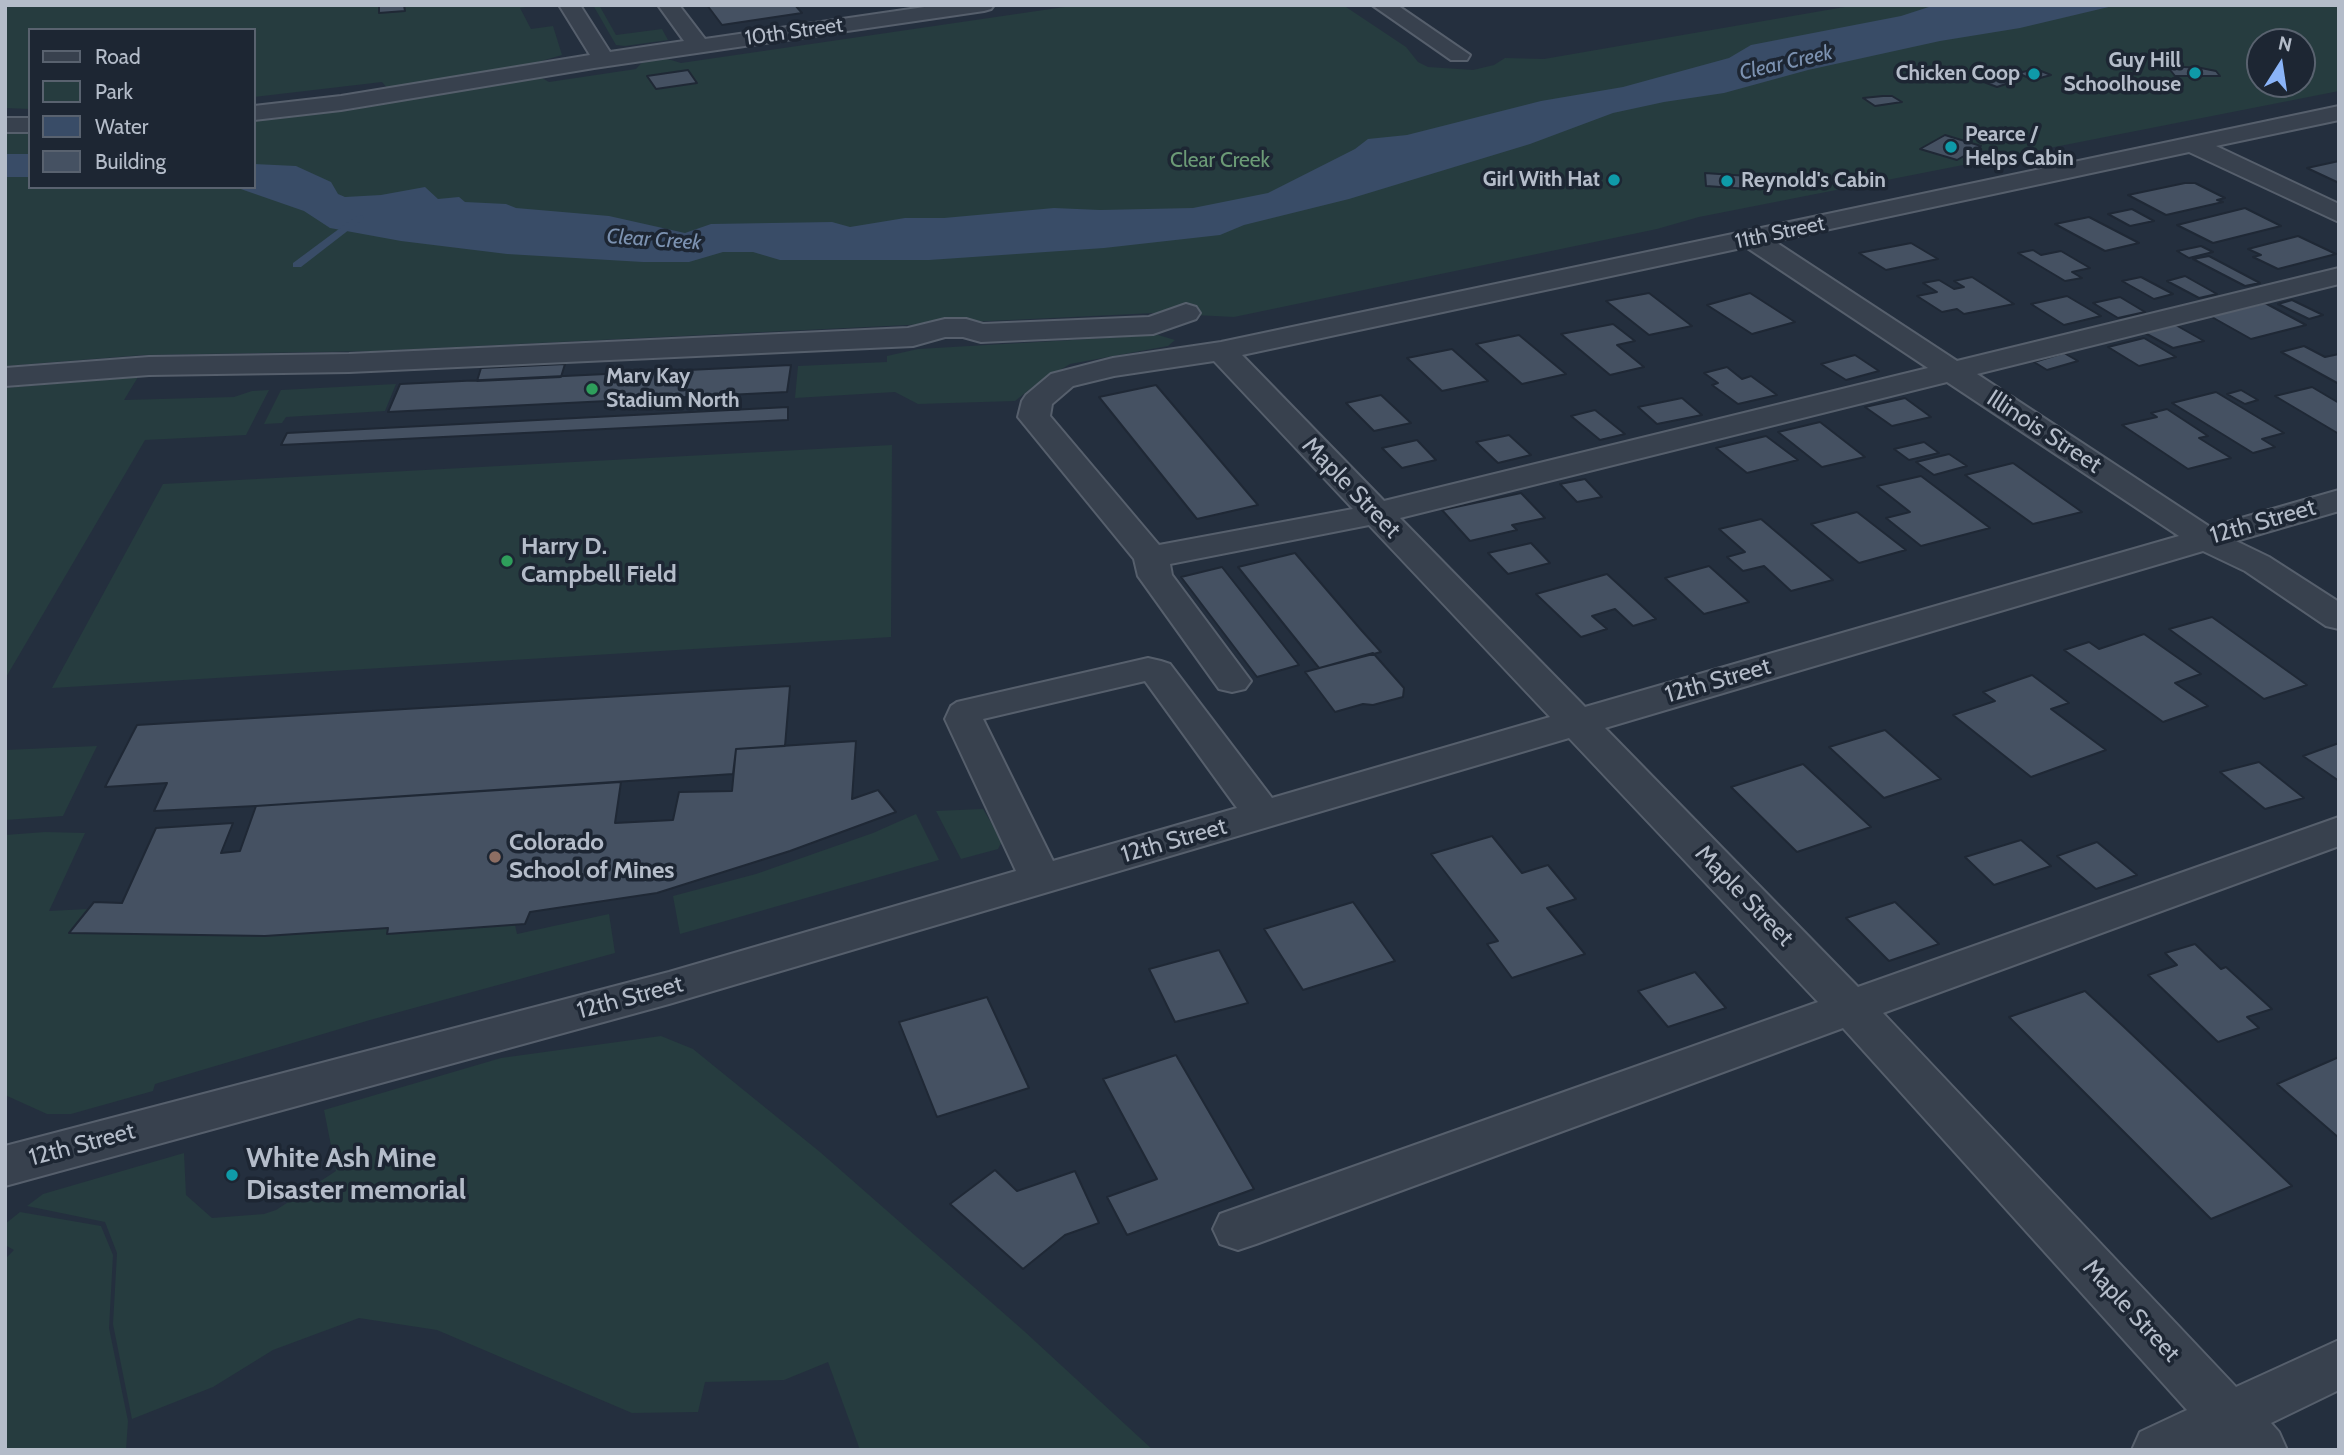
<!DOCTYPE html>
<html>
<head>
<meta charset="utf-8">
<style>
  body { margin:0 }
  #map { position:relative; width:2344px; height:1455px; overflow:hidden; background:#242f3e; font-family:Cabin,sans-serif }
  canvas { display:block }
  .frame { position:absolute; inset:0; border:7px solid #b4bcc9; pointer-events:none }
  .legend { position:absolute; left:28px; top:28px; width:228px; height:161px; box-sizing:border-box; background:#1d2633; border:2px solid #59626f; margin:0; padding:9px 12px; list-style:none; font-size:21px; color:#b4bcc9 }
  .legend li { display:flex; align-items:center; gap:14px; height:35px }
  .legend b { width:35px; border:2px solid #59626f }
  .north { position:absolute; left:2246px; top:28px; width:70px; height:70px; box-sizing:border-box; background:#1d2633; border:2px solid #59626f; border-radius:50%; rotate:12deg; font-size:19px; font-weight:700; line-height:28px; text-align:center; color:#b4bcc9 }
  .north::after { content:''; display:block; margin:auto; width:24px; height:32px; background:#8ab4f8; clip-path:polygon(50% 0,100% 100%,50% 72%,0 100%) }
</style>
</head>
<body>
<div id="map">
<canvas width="2344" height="1455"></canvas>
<div class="frame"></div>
<ul class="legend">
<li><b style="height:9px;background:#38414e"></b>Road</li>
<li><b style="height:19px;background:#263c3f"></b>Park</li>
<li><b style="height:19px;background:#394c67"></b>Water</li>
<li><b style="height:19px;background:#455162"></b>Building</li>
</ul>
<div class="north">N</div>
</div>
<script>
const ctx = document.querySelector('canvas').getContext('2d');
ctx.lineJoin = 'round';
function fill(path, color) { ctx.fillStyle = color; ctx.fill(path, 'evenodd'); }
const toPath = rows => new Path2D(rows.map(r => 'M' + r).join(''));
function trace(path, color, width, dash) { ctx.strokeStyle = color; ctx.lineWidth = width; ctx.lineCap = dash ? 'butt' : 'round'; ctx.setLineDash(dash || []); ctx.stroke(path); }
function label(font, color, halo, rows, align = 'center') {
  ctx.font = font + ' Cabin,sans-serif'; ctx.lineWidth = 7; ctx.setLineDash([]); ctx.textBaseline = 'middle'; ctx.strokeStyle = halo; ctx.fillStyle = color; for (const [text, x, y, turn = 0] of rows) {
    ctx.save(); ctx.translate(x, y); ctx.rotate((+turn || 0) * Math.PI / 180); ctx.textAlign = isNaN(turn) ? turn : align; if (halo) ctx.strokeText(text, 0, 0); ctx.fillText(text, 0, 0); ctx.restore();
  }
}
const green = toPath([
  [5,5,538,5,520,8,531,29,553,26,562,55,531,64,388,89,382,82,254,97,254,30,30,30,30,109,5,108],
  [593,5,599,5,616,35,662,29,668,40,625,46,616,45],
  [1078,5,1343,5,1406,47,1418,62,1428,67,1473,70,1494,65,1505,58,1544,59,1856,5,2339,5,2339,91,1699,217,1657,229,1234,317,1154,313,374,351,143,355,5,366,5,133,30,132,30,187,254,187,254,118,540,77,549,82,636,69,645,59,661,57,681,63],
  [2260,42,2302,42,2302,84,2260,84],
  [1158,335,1175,340,1168,346,1070,364,1034,386,1015,401,918,404,895,392,795,398,798,366,887,362,887,356,918,349],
  [138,377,124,400,234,397,252,391,269,390,246,435,145,440,5,679,5,388],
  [396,384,385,411,286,417,282,423,264,424,281,390],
  [892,445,891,637,52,688,163,484],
  [97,746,63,816,5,820,5,750],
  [983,809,1002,841,998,849,961,859,936,811],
  [916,814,939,860,680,934,673,896,756,874,873,833],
  [45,832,85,833,49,911,88,909,70,932,388,928,388,934,515,925,517,934,609,914,615,953,370,1020,155,1084,153,1091,71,1114,47,1114,5,1095,5,835],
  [661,1036,693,1049,820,1152,1024,1331,1153,1450,860,1450,828,1362,784,1380,705,1382,698,1412,632,1413,437,1330,359,1318,273,1350,213,1387,132,1419,113,1324,117,1253,105,1222,27,1206,43,1194,184,1153,186,1195,212,1218,264,1214,276,1210,336,1171,324,1110,501,1058],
  [20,1212,101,1226,113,1255,109,1328,128,1421,126,1450,5,1450,5,1259,14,1250,5,1245,5,1224]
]);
const water = toPath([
  [1935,5,2117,5,2020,28,1940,41,1808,70,1724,93,1664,102,1613,113,1530,144,1349,199,1244,225,1220,235,1104,248,929,260,780,260,753,252,723,252,689,262,643,262,507,254,401,241,330,228,304,211,235,187,254,187,254,164,296,166,331,182,338,194,345,197,381,195,425,187,438,199,459,197,465,202,506,204,516,208,609,216,685,233,711,224,832,222,850,227,905,218,944,218,1054,208,1100,210,1193,208,1268,193,1355,149,1368,139,1407,135,1541,101,1623,87,1729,58,1751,45,1901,16],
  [5,154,30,154,30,177,5,177]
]);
const stream = toPath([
  [359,214,364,217,363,219,301,267,293,267,293,263,359,214]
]);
const building = toPath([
  [379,5,404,5,405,11,379,13,379,5],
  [707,5,795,5,802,13,722,25,707,5],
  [2167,66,2201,68,2216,71,2220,76,2175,76,2167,66],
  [2036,69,2051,75,2033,80,2018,73,2036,69],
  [688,70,697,83,656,89,647,76,688,70],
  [1988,73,2012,82,1997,87,1973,78,1988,73],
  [1883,96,1892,96,1902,102,1875,106,1863,98,1883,96],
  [1945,135,1981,146,1957,160,1920,149,1945,135],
  [2339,161,2339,183,2307,168,2339,161],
  [1705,173,1748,176,1749,189,1706,186,1705,173],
  [2185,183,2195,183,2225,198,2217,200,2223,202,2166,215,2128,195,2185,183],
  [2245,208,2281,226,2213,243,2177,225,2245,208],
  [2132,209,2154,221,2130,226,2108,214,2132,209],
  [2089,217,2139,243,2105,251,2055,224,2089,217],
  [2298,236,2336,254,2278,269,2253,257,2261,255,2248,249,2298,236],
  [1911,243,1938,259,1886,270,1859,253,1911,243],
  [2201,246,2213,252,2189,258,2177,251,2201,246],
  [2033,250,2041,255,2061,251,2090,268,2072,272,2082,278,2065,281,2018,253,2033,250],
  [2209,256,2260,283,2245,286,2193,259,2209,256],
  [2185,276,2217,294,2199,298,2167,281,2185,276],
  [1972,277,2014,304,1964,314,1957,309,1942,312,1917,296,1937,292,1923,283,1939,280,1954,289,1964,287,1954,281,1972,277],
  [2141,277,2173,294,2154,299,2122,281,2141,277],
  [1649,293,1692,326,1649,335,1606,301,1649,293],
  [1750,293,1795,322,1752,334,1707,305,1750,293],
  [2067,296,2101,316,2064,325,2031,304,2067,296],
  [2120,297,2145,312,2118,318,2093,303,2120,297],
  [2292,300,2323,315,2309,319,2278,304,2292,300],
  [2265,303,2306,325,2251,339,2210,316,2265,303],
  [1613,324,1635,341,1617,345,1644,367,1610,375,1561,334,1613,324],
  [2174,324,2204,341,2173,348,2143,332,2174,324],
  [1519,335,1566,374,1522,384,1476,344,1519,335],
  [2144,338,2176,357,2139,366,2108,347,2144,338],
  [2304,346,2325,357,2339,354,2339,384,2281,352,2304,346],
  [1452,349,1488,381,1442,391,1407,358,1452,349],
  [2064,353,2078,361,2047,370,2034,362,2064,353],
  [1855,355,1879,371,1846,380,1821,364,1855,355],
  [565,364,561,377,477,381,481,368,565,364],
  [791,365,787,392,388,412,400,384,791,365],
  [1727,367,1742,379,1751,376,1777,395,1738,404,1712,385,1718,383,1704,373,1727,367],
  [1156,385,1258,505,1197,519,1099,397,1156,385],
  [2312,387,2339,403,2339,434,2275,396,2312,387],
  [2241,390,2258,400,2245,404,2227,394,2241,390],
  [2216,392,2284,433,2262,439,2275,447,2253,453,2172,403,2216,392],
  [1381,395,1411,423,1374,431,1346,403,1381,395],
  [1682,398,1702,415,1657,424,1638,407,1682,398],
  [1905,398,1931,417,1892,426,1865,407,1905,398],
  [788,407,788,420,281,445,287,433,788,407],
  [2167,409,2208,436,2199,438,2231,458,2188,469,2122,425,2157,417,2151,413,2167,409],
  [1595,410,1625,434,1600,440,1571,416,1595,410],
  [1820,422,1865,457,1822,467,1778,432,1820,422],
  [1509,435,1531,455,1498,463,1476,442,1509,435],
  [1766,436,1798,460,1747,473,1716,448,1766,436],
  [1417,440,1436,460,1402,468,1382,448,1417,440],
  [1924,442,1939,453,1909,460,1894,449,1924,442],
  [1949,454,1967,466,1934,475,1916,462,1949,454],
  [2013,463,2082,512,2033,524,1965,475,2013,463],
  [1921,476,1990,528,1921,546,1886,518,1910,512,1877,486,1921,476],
  [1585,479,1602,497,1577,502,1560,484,1585,479],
  [1521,493,1545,518,1512,525,1517,530,1470,541,1442,510,1521,493],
  [1857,512,1906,550,1859,563,1811,524,1857,512],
  [1761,519,1833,580,1791,591,1764,566,1743,571,1727,557,1745,552,1719,529,1761,519],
  [1531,543,1550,563,1508,574,1488,553,1531,543],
  [1295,553,1362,631,1381,652,1319,668,1238,567,1295,553],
  [1709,566,1749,602,1704,614,1665,578,1709,566],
  [1222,567,1299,665,1257,677,1181,577,1222,567],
  [1607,574,1656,619,1633,626,1615,609,1592,616,1607,629,1581,637,1536,594,1607,574],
  [2212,617,2307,685,2264,699,2169,629,2212,617],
  [2144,634,2201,674,2175,683,2208,706,2163,722,2064,650,2089,642,2099,649,2144,634],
  [1373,653,1404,688,1403,697,1373,705,1363,704,1335,712,1305,672,1373,653],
  [2032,675,2069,703,2051,709,2106,750,2031,777,1953,715,1995,701,1983,692,2032,675],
  [790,686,785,746,736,749,733,774,256,806,154,811,167,783,105,787,137,725,790,686],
  [1885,730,1941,779,1884,798,1829,747,1885,730],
  [856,741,852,799,878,790,896,812,790,851,657,893,530,912,525,924,387,934,388,928,265,936,69,933,94,902,122,903,156,828,233,823,221,853,240,851,256,806,621,782,615,823,673,820,679,792,732,791,736,749,856,741],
  [2339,743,2339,781,2303,756,2339,743],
  [2259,762,2304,798,2265,809,2220,772,2259,762],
  [1803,764,1871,827,1797,852,1731,787,1803,764],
  [1492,836,1522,873,1548,865,1576,899,1547,908,1585,954,1512,978,1487,944,1498,941,1431,854,1492,836],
  [2021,840,2051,866,1994,885,1965,857,2021,840],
  [2097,842,2137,875,2096,889,2057,856,2097,842],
  [1353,902,1395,961,1303,990,1264,929,1353,902],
  [1895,902,1939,944,1889,961,1846,918,1895,902],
  [2195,944,2221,969,2226,967,2272,1009,2247,1017,2259,1028,2218,1042,2148,975,2177,965,2165,953,2195,944],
  [1219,950,1248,1003,1175,1022,1149,969,1219,950],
  [1695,972,1726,1008,1668,1027,1638,991,1695,972],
  [2085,991,2123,1026,2292,1186,2211,1219,2009,1017,2085,991],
  [987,997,1029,1088,937,1117,899,1022,987,997],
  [1176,1055,1254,1189,1127,1235,1107,1197,1157,1179,1103,1079,1176,1055],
  [2339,1057,2339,1138,2277,1084,2339,1057],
  [995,1170,1017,1191,1075,1171,1099,1223,1065,1235,1023,1269,950,1204,995,1170]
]);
const minor = toPath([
  [559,5,580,5,610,52,684,41,658,5,679,5,705,39,938,5,994,5,991,9,984,11,594,68,341,110,254,120,254,106,341,96,590,55,559,5],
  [1372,5,1397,5,1470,55,1467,60,1451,60,1372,5],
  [2339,106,2339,120,2216,146,2339,204,2339,222,2189,152,1774,241,1957,361,2339,268,2339,284,1977,374,2210,527,2339,490,2339,511,2236,541,2269,557,2339,602,2339,629,2326,626,2245,571,2203,551,1605,728,1858,987,2339,817,2339,846,1883,1013,2236,1387,2339,1340,2339,1390,2271,1423,2279,1432,2287,1450,2132,1450,2140,1432,2187,1410,1843,1028,1256,1244,1238,1250,1220,1244,1213,1229,1220,1214,1818,1002,1569,738,669,1004,5,1186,5,1146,669,972,1016,871,945,719,951,706,957,702,1148,658,1161,661,1170,664,1272,798,1550,717,1369,525,1170,564,1172,575,1251,681,1245,689,1232,692,1219,689,1138,576,1134,559,1018,417,1022,401,1026,395,1051,374,1113,358,1221,342,2339,106],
  [1746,247,1928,368,1384,501,1242,355,1746,247],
  [1214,361,1353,509,1159,545,1050,416,1052,404,1073,386,1114,376,1214,361],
  [1947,382,2179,536,1585,707,1400,518,1947,382],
  [1145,681,1237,808,1053,861,983,719,1145,681],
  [5,118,30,118,30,132,5,132,5,118],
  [1186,304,1196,307,1200,313,1196,319,1153,334,981,342,963,337,945,337,913,346,349,372,149,375,5,386,5,368,149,357,349,354,908,328,945,319,966,319,983,324,1149,317,1186,304]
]);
const markers = [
  [2195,73,7,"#0f9aa8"],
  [2034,74,7,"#0f9aa8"],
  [1951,147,7,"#0f9aa8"],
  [1614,180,7,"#0f9aa8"],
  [1727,181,7,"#0f9aa8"],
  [592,389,7,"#2e9e5b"],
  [507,561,7,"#2e9e5b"],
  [495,857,7,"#8d6e63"],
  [232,1175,7,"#0f9aa8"]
];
const farStreetnames = [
  ["10th Street",794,32,-8],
  ["11th Street",1780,233,-12]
];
const farPoinames = [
  ["Guy Hill",2181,61],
  ["Schoolhouse",2181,85],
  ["Chicken Coop",2020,74],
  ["Pearce /",1965,135,"left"],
  ["Helps Cabin",1965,159,"left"],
  ["Girl With Hat",1600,180],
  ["Reynold's Cabin",1741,181,"left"],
  ["Marv Kay",606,377,"left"],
  ["Stadium North",606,401,"left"]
];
const farWaternames = [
  ["Clear Creek",1786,63,-13],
  ["Clear Creek",654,240,4]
];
const farParknames = [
  ["Clear Creek",1220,161]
];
const streetNames = [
  ["Illinois Street",2044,432,33],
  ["Maple Street",1351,488,46],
  ["12th Street",2263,522,-16],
  ["12th Street",1718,681,-16],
  ["12th Street",1174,841,-16],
  ["Maple Street",1744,896,46],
  ["12th Street",630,998,-15],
  ["12th Street",82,1145,-15],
  ["Maple Street",2131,1311,47]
];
const poiNames = [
  ["Harry D.",521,547],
  ["Campbell Field",521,575],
  ["Colorado",509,843],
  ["School of Mines",509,871]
];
const nearPoinames = [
  ["White Ash Mine",246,1159],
  ["Disaster memorial",246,1191]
];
fill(green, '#263c3f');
fill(water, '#394c67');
fill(stream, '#394c67');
fill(building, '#455162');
trace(building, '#1f2835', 2);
trace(minor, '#565f6c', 4);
fill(minor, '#38414e');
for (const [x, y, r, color] of markers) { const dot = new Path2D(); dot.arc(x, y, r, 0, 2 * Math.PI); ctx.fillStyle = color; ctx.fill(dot); trace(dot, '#1d2633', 2.5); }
label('21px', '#b4bcc9', '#1d2633', farStreetnames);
label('bold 21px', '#b4bcc9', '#1d2633', farPoinames, 'right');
label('italic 21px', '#7c92b1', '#1d2633', farWaternames);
label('21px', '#6b9a76', '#1d2633', farParknames);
label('24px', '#b4bcc9', '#1d2633', streetNames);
label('bold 24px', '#b4bcc9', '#1d2633', poiNames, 'left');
label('bold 28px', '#b4bcc9', '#1d2633', nearPoinames, 'left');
</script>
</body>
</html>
